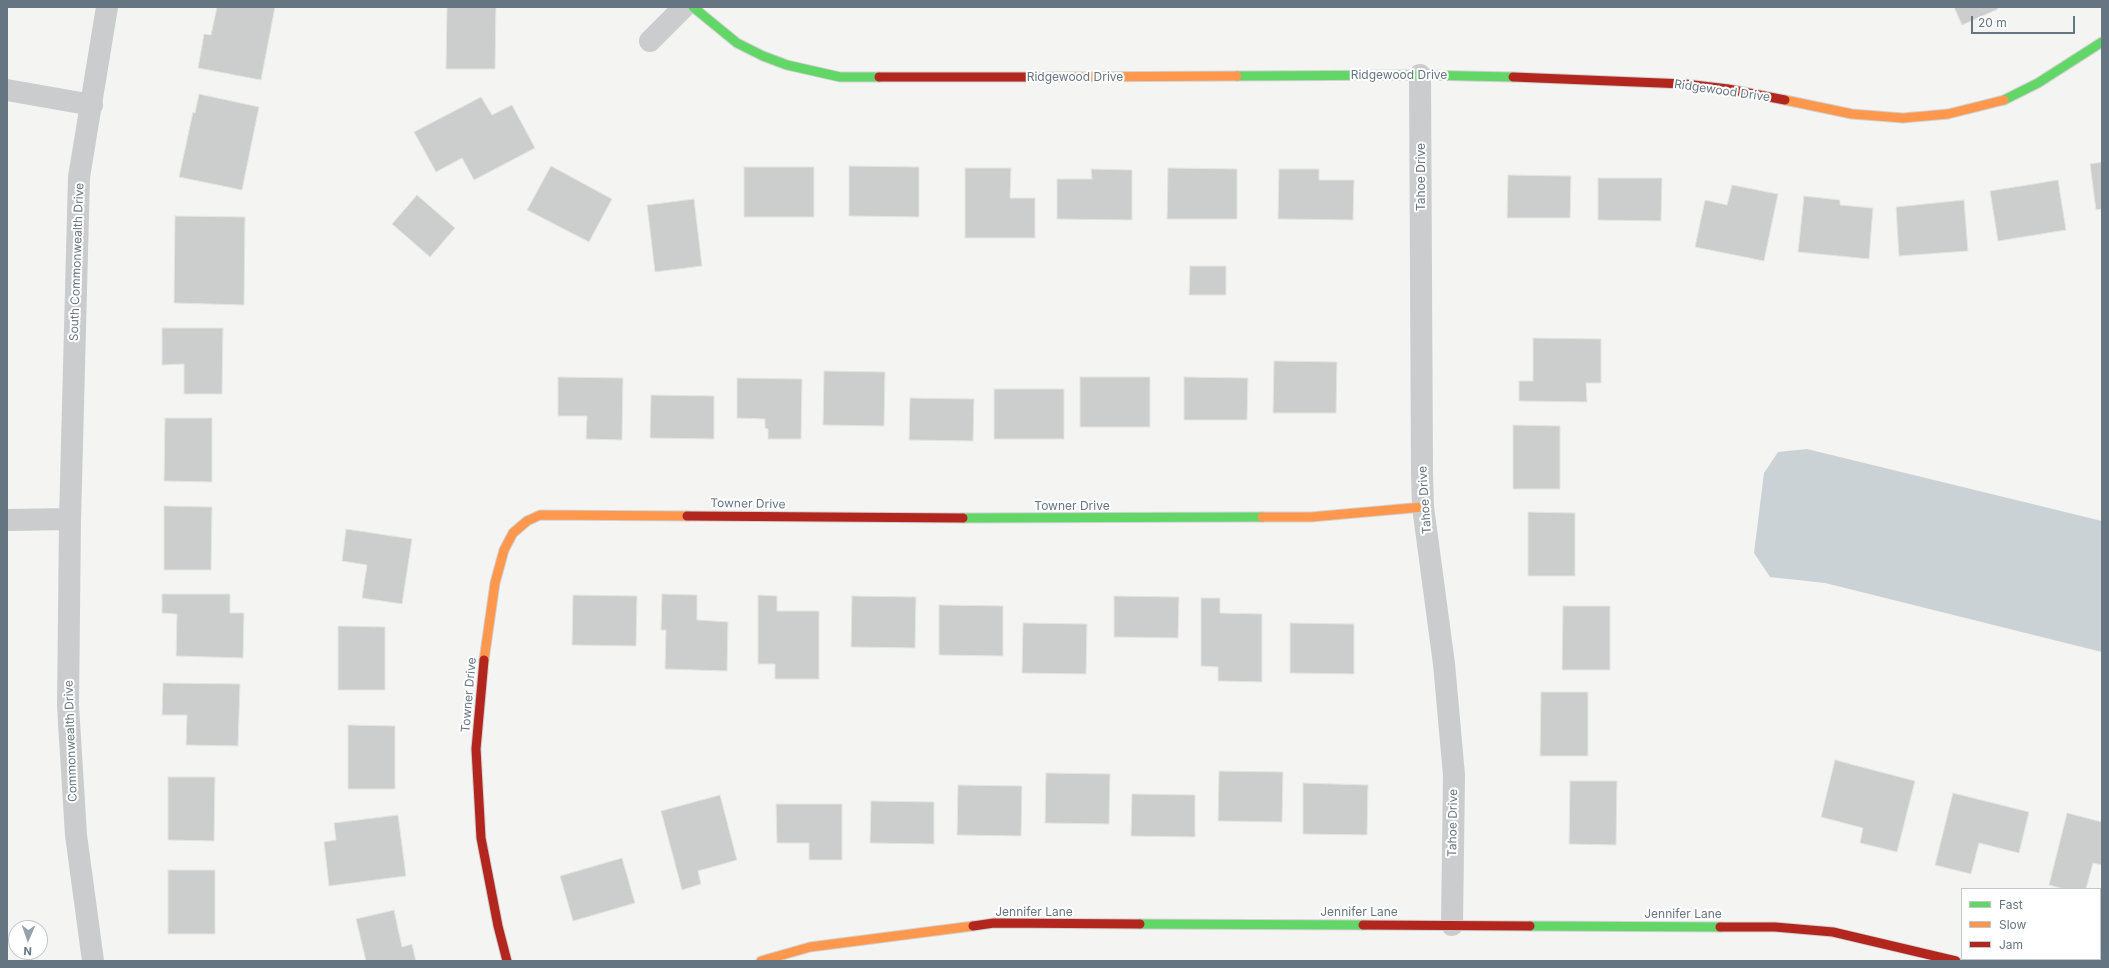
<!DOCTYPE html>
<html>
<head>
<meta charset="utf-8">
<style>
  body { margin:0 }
  #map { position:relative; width:2109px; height:968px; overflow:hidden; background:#f4f4f3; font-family:Inter,sans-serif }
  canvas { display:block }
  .frame { position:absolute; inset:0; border:8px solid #657582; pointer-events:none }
  .legend { position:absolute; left:1961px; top:888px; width:140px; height:72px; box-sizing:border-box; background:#fff; border:1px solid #c1c8cd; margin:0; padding:5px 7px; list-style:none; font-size:12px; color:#657582 }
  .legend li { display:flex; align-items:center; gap:8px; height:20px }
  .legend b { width:20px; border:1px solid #c1c8cd }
  .north { position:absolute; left:8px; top:920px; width:40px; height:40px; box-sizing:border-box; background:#fff; border:1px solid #c1c8cd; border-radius:50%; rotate:182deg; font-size:11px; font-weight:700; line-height:16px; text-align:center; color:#657582 }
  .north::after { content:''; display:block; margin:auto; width:14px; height:18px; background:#97a1aa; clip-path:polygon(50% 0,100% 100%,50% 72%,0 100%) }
  .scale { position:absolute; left:1971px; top:16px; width:104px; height:18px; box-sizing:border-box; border:2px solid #657582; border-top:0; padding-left:5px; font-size:12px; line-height:14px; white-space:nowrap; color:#657582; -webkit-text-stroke:3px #fff; paint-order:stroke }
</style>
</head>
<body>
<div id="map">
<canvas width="2109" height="968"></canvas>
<div class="frame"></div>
<ul class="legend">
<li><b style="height:5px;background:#63d668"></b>Fast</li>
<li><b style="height:5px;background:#ff974d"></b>Slow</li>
<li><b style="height:5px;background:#b3261e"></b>Jam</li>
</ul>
<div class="north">N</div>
<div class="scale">20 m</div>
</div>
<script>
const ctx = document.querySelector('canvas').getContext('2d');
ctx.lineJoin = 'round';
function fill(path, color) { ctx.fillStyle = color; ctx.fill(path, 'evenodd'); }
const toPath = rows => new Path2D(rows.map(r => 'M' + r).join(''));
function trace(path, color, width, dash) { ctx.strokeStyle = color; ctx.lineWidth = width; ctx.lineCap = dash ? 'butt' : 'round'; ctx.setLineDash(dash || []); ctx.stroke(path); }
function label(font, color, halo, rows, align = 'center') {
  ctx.font = font + ' Inter,sans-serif'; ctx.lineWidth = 4; ctx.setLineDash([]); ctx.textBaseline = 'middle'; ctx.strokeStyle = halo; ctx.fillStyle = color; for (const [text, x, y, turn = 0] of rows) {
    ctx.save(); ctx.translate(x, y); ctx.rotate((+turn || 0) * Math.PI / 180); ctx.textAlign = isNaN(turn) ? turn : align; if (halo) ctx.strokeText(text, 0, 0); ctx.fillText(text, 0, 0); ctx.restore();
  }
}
const water = toPath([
  [1807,449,2102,521,2102,652,1825,583,1770,577,1754,553,1764,473,1778,452]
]);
const building = toPath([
  [217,7,275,7,261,80,198,68,204,34,211,35,217,7],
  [447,7,496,7,495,69,446,69,447,7],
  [1954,7,1997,7,1998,9,1962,25,1954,7],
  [199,94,259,107,242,190,179,177,193,112,195,113,199,94],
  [481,97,492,115,512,105,535,148,474,180,462,158,436,172,414,132,481,97],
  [2102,162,2102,209,2096,210,2090,164,2102,162],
  [551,166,612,199,589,242,527,210,551,166],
  [849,166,919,167,919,217,849,216,849,166],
  [744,167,814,167,814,217,744,217,744,167],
  [965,168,1011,168,1010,198,1035,198,1035,238,965,238,965,168],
  [1168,168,1237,169,1237,219,1167,219,1168,168],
  [1091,169,1132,170,1132,220,1057,219,1057,179,1092,179,1091,169],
  [1279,169,1319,169,1319,180,1354,180,1353,220,1278,219,1279,169],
  [1508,175,1571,176,1570,218,1507,218,1508,175],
  [1598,178,1662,178,1661,221,1598,220,1598,178],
  [2058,180,2066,230,1998,241,1990,191,2058,180],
  [1732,185,1778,194,1764,261,1695,247,1705,200,1727,205,1732,185],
  [417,195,455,228,430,257,392,224,417,195],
  [1804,196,1840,200,1840,205,1873,208,1869,259,1798,252,1804,196],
  [694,199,702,266,655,272,647,205,694,199],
  [1964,200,1968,251,1899,256,1896,207,1964,200],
  [175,216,245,217,244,305,174,303,175,216],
  [1190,266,1226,266,1226,295,1189,295,1190,266],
  [162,328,223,328,222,394,184,394,184,364,162,365,162,328],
  [1533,338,1601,339,1601,383,1586,383,1587,402,1519,401,1519,381,1533,381,1533,338],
  [1274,361,1337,362,1336,413,1273,413,1274,361],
  [824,371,885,372,884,426,823,425,824,371],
  [558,377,623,378,622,440,586,439,587,416,558,416,558,377],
  [1080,377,1150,377,1150,427,1080,427,1080,377],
  [1184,377,1248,378,1247,420,1184,420,1184,377],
  [737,378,802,379,801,439,768,439,768,429,765,428,765,419,737,418,737,378],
  [994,389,1064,389,1064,439,994,439,994,389],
  [651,395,714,396,714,439,650,438,651,395],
  [910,398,974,399,973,441,909,440,910,398],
  [165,418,212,418,212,482,164,481,165,418],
  [1513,425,1560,426,1560,489,1513,489,1513,425],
  [164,506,212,507,211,570,164,570,164,506],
  [1528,512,1575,513,1575,576,1528,576,1528,512],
  [346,529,412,539,402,604,362,598,367,565,342,561,346,529],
  [162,594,230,594,230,613,244,613,243,658,176,656,177,614,162,613,162,594],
  [662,594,697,595,697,620,728,622,727,671,665,669,666,630,661,630,662,594],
  [573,595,637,596,636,646,572,645,573,595],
  [758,595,777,596,777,611,819,611,819,679,775,679,775,664,758,664,758,595],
  [852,596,916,597,915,648,851,647,852,596],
  [1114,596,1179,597,1178,638,1114,637,1114,596],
  [1201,598,1220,598,1220,613,1262,614,1262,682,1218,681,1218,667,1201,666,1201,598],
  [939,605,1003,606,1003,656,939,655,939,605],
  [1563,606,1610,606,1610,670,1562,670,1563,606],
  [1023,623,1087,624,1086,674,1022,673,1023,623],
  [1290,623,1354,624,1354,674,1290,673,1290,623],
  [338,626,385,627,385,690,338,690,338,626],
  [163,683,240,684,238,746,186,745,187,715,162,715,163,683],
  [1541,692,1588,692,1588,756,1540,756,1541,692],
  [348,725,395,726,395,789,348,789,348,725],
  [1835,760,1915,781,1897,852,1860,843,1863,828,1821,817,1835,760],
  [1219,771,1283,772,1282,822,1218,821,1219,771],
  [1046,773,1110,774,1109,824,1045,823,1046,773],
  [168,777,215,777,214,841,168,840,168,777],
  [1570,781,1617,781,1616,845,1569,844,1570,781],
  [1303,783,1368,785,1367,835,1303,834,1303,783],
  [958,785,1022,786,1021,836,957,835,958,785],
  [1953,793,2029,812,2019,853,1979,843,1971,874,1935,865,1953,793],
  [1132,794,1195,795,1195,837,1131,836,1132,794],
  [720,795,737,860,698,871,701,884,682,890,661,811,720,795],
  [871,801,934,802,934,844,870,843,871,801],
  [776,804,842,804,842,860,809,860,809,843,777,843,776,804],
  [2067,813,2102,822,2102,865,2093,863,2086,889,2064,889,2049,885,2067,813],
  [398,815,406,876,329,886,324,842,336,840,334,823,398,815],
  [622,858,635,903,573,921,560,876,622,858],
  [168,870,215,870,215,934,168,934,168,870],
  [394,910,402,947,412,944,416,961,366,961,356,919,394,910]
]);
const street = toPath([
  [650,41,684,7],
  [1420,75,1422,473,1423,507,1444,664,1454,775,1452,925],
  [7,90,92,105],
  [7,520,70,519],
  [93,961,76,835,68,706,70,519,79,177,107,7]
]);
const fast = toPath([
  [693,7,737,43,763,56,787,65,840,77,879,77],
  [1237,76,1420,75,1513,77],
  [2004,100,2038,83,2102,42],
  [963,518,1262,517],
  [1140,924,1363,925],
  [1530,926,1720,927]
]);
const slow = toPath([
  [1058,77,1237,76],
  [1785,100,1852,114,1903,118,1948,114,2004,100],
  [1262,517,1311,517,1423,507],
  [484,660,495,583,504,550,513,533,527,521,540,515,687,516],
  [761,961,810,947,973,926]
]);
const jam = toPath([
  [879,77,1058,77],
  [1513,77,1685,84,1728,89,1785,100],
  [687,516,963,518],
  [484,660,476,749,481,838,498,926,507,961],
  [1363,925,1530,926],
  [973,926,994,923,1140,924],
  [1720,927,1775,927,1833,932,1956,961]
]);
const streetNames = [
  ["Ridgewood Drive",1399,75],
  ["Ridgewood Drive",1075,77],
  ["Ridgewood Drive",1722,91,8],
  ["Tahoe Drive",1421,177,-90],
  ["South Commonwealth Drive",77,262,-88],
  ["Tahoe Drive",1425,500,-94],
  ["Towner Drive",748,504,1],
  ["Towner Drive",1072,506],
  ["Towner Drive",469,695,-85],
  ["Commonwealth Drive",71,741,-92],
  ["Tahoe Drive",1453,823,-89],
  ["Jennifer Lane",1034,912],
  ["Jennifer Lane",1359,912],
  ["Jennifer Lane",1683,914]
];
fill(water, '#cad2d5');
fill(building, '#cccece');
trace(building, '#e4e4e3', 1);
trace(fast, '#d0d1d1', 11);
trace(slow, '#d0d1d1', 11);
trace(jam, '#d0d1d1', 11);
trace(street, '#cacccd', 22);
trace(fast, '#63d668', 9);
trace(slow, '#ff974d', 9);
trace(jam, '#b3261e', 9);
label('12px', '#657582', '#fff', streetNames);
</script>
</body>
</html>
